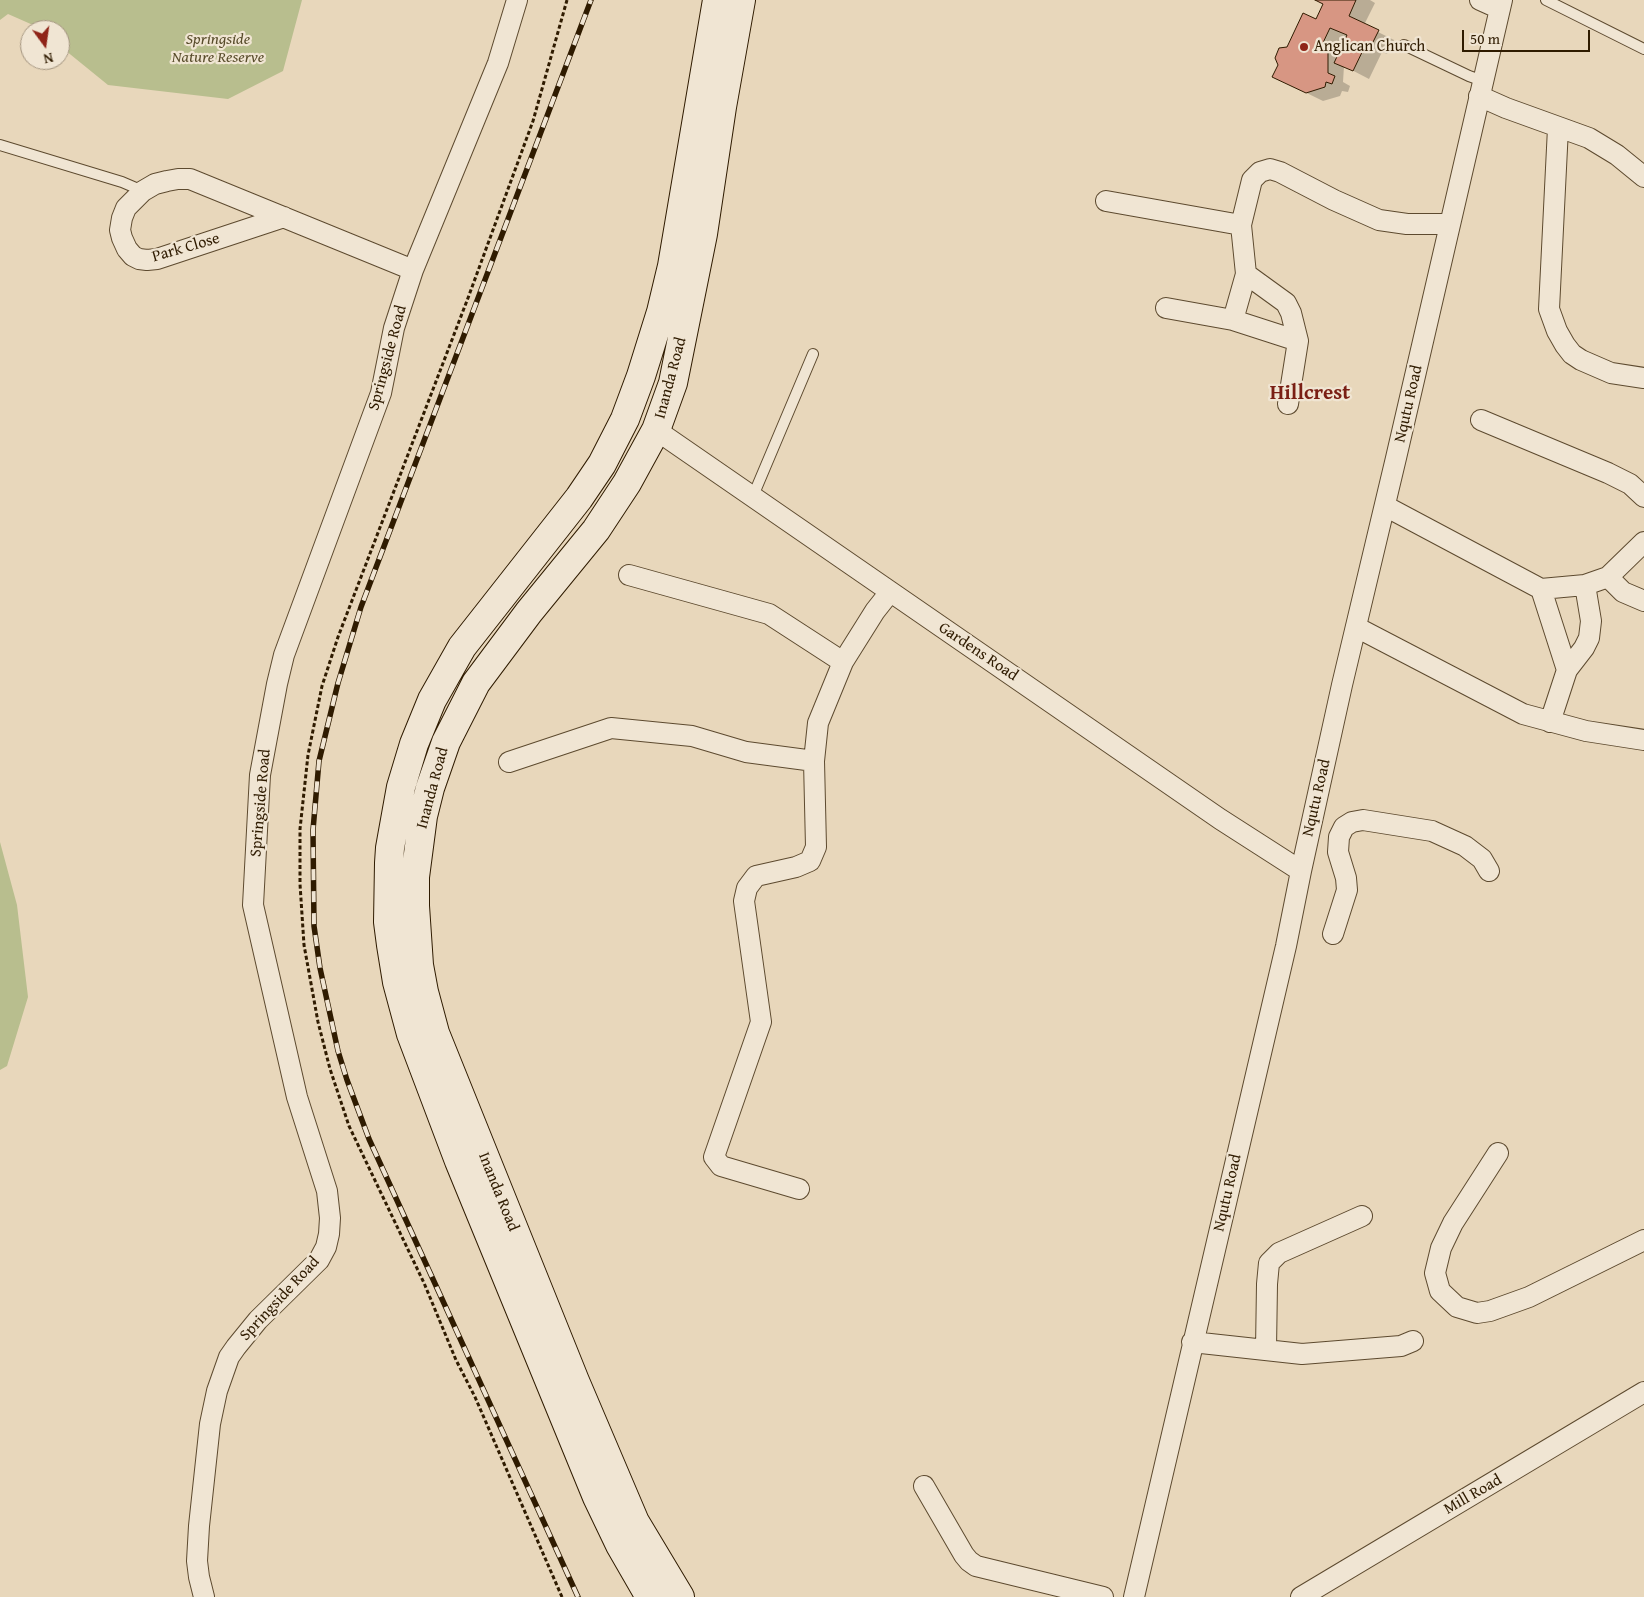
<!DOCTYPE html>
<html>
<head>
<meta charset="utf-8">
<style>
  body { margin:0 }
  #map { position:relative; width:1644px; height:1597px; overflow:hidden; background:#e8d7bb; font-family:"Gentium Book Plus",serif }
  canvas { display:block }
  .north { position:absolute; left:20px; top:20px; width:50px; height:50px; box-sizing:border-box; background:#f0e5d3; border:1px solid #a3947f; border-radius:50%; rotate:166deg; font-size:14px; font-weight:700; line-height:20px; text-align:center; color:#2f1b00 }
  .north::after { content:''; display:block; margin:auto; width:18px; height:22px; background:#8f2418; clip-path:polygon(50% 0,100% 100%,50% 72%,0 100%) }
  .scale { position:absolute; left:1462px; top:30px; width:128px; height:22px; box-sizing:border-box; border:2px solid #2f1b00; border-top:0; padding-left:6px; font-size:15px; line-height:18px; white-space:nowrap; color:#2f1b00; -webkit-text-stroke:4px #f0e5d3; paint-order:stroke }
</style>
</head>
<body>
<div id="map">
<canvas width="1644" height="1597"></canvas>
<div class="north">N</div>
<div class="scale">50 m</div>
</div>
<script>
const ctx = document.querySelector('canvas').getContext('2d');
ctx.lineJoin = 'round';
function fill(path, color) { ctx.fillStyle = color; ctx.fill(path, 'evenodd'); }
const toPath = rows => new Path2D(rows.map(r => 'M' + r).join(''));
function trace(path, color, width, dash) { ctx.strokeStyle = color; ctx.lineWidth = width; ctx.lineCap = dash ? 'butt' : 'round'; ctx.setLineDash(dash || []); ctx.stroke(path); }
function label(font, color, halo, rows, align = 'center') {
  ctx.font = font + ' "Gentium Book Plus",serif'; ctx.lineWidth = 4.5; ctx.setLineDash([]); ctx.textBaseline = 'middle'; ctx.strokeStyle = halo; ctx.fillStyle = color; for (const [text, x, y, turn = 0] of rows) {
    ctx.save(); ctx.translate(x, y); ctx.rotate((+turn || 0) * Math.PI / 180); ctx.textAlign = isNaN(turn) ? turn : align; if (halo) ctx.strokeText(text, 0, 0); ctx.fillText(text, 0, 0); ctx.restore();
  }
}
const green = toPath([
  [0,0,302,0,283,71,228,99,108,85,60,46,60,30,40,30,33,25,8,14,0,20],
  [0,842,17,905,28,997,7,1066,0,1070]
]);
const shadow = toPath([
  [1316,0,1370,0,1375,3,1364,25,1394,40,1387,54,1382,52,1369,79,1344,66,1343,82,1350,86,1348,92,1342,91,1340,96,1323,101,1274,77,1288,48,1317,20,1324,5]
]);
const building = toPath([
  [1315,0,1356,0,1349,16,1379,30,1371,46,1366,44,1353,71,1334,63,1347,35,1330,28,1320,49,1328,52,1328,73,1335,76,1332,84,1326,82,1325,87,1306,93,1272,77,1278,65,1275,58,1279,48,1287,47,1303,13,1316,19,1323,4,1315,0]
]);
const path = toPath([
  [562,1597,475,1397,456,1360,424,1283,349,1126,330,1069,318,1022,304,945,300,884,300,829,308,755,322,686,338,637,468,298,533,121,567,0]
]);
const service = toPath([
  [1546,0,1644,49],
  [1404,45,1469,76,1483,81],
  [0,145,122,182,143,191],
  [753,496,813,354]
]);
const minor = toPath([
  [1480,0,1500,9],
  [1479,96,1506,108,1589,138,1617,155,1644,177],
  [1558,128,1549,309,1557,331,1565,345,1572,354,1581,360,1611,373,1644,378],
  [1106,201,1241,225,1252,180,1260,172,1270,169,1280,172,1334,200,1379,220,1407,224,1450,224],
  [284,217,157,259,147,260,139,259,133,256,127,249,122,238,120,230,122,218,126,208,143,191,155,184,167,181,178,179,190,179,413,270],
  [1246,274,1286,303,1291,313,1298,341,1288,404],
  [1166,308,1233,320,1298,341],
  [1233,320,1246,274,1241,225],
  [1481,420,1608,473,1630,484,1644,497],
  [656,430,1220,819,1301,871],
  [1385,506,1541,589,1585,585,1608,577,1644,542],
  [629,575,769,614,843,662],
  [1608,577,1623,592,1644,601],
  [1541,589,1567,670,1550,722],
  [1356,627,1523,714,1586,731,1644,740],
  [1567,670,1584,648,1589,638,1591,621,1585,585],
  [509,762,611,728,692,736,746,752,814,761],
  [1333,934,1347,890,1346,878,1338,852,1339,837,1344,827,1352,822,1363,820,1432,831,1465,846,1482,859,1489,871],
  [1498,1153,1453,1223,1441,1248,1435,1273,1440,1291,1457,1307,1477,1313,1490,1311,1529,1297,1644,1240],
  [799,1189,721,1166,714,1157,761,1022,744,901,747,888,756,876,796,867,810,861,816,847,814,761,818,723,843,662,875,611,890,592],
  [1192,1342,1302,1354,1401,1346,1413,1341],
  [1266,1349,1267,1284,1269,1263,1279,1253,1362,1216],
  [924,1486,964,1555,969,1561,976,1566,1103,1597],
  [204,1597,199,1577,197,1561,199,1526,210,1424,217,1391,229,1357,236,1347,258,1320,319,1260,326,1247,329,1234,330,1218,327,1191,297,1097,253,905,260,775,277,684,284,655,381,393,394,328,413,270,498,63,517,0],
  [1134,1597,1286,946,1301,871,1342,685,1396,458,1502,0],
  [1301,1597,1644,1392]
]);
const secondary = toPath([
  [650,1597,620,1545,597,1497,459,1161,411,1034,397,982,391,945,388,922,389,863,390,848,401,787,414,744,432,700,462,647,579,498,602,464,625,419,641,376,661,312,672,266,717,0],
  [680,1597,635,1522,575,1381,435,1033,424,992,419,965,415,906,415,877,423,816,430,788,446,742,476,683,529,612,596,530,627,483,656,430,673,383,703,234,722,107,741,0]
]);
const rail = toPath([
  [578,1597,369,1139,347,1080,338,1051,320,968,314,926,313,830,319,761,338,683,361,607,591,0]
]);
const markers = [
  [1304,47,5,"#8f2418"]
];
const parkNames = [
  ["Springside",218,40],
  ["Nature Reserve",218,58]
];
const poiNames = [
  ["Anglican Church",1314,47]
];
const streetNames = [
  ["Park Close",186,248,-16],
  ["Springside Road",388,358,-75],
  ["Inanda Road",671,378,-75],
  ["Nqutu Road",1409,404,-77],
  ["Gardens Road",978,652,34],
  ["Inanda Road",433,788,-75],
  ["Nqutu Road",1317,798,-77],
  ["Springside Road",261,803,-85],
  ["Inanda Road",498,1192,68],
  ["Nqutu Road",1228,1193,-77],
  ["Springside Road",280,1299,-47],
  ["Mill Road",1473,1495,-30]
];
const districtNames = [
  ["Hillcrest",1310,394]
];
fill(green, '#b8be8e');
fill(shadow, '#0003');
fill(building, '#d79683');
trace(building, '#2f1b00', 1);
trace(service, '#5d4a2f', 12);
trace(minor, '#5d4a2f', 22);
trace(secondary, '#2f1b00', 30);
trace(path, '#2f1b00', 3, [4, 2.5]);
trace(service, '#f0e5d3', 10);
trace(minor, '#f0e5d3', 20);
trace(secondary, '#f0e5d3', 28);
trace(rail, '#2f1b00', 5.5);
trace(rail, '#f0e5d3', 4, [11]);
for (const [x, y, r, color] of markers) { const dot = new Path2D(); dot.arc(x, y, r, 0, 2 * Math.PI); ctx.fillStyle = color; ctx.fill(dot); trace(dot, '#f0e5d3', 2); }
label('italic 16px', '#584c2b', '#f0e5d3', parkNames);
label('16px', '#2f1b00', '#f0e5d3', poiNames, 'left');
label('16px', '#2f1b00', '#f0e5d3', streetNames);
label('bold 21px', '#7a1f14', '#f0e5d3', districtNames);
</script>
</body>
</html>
